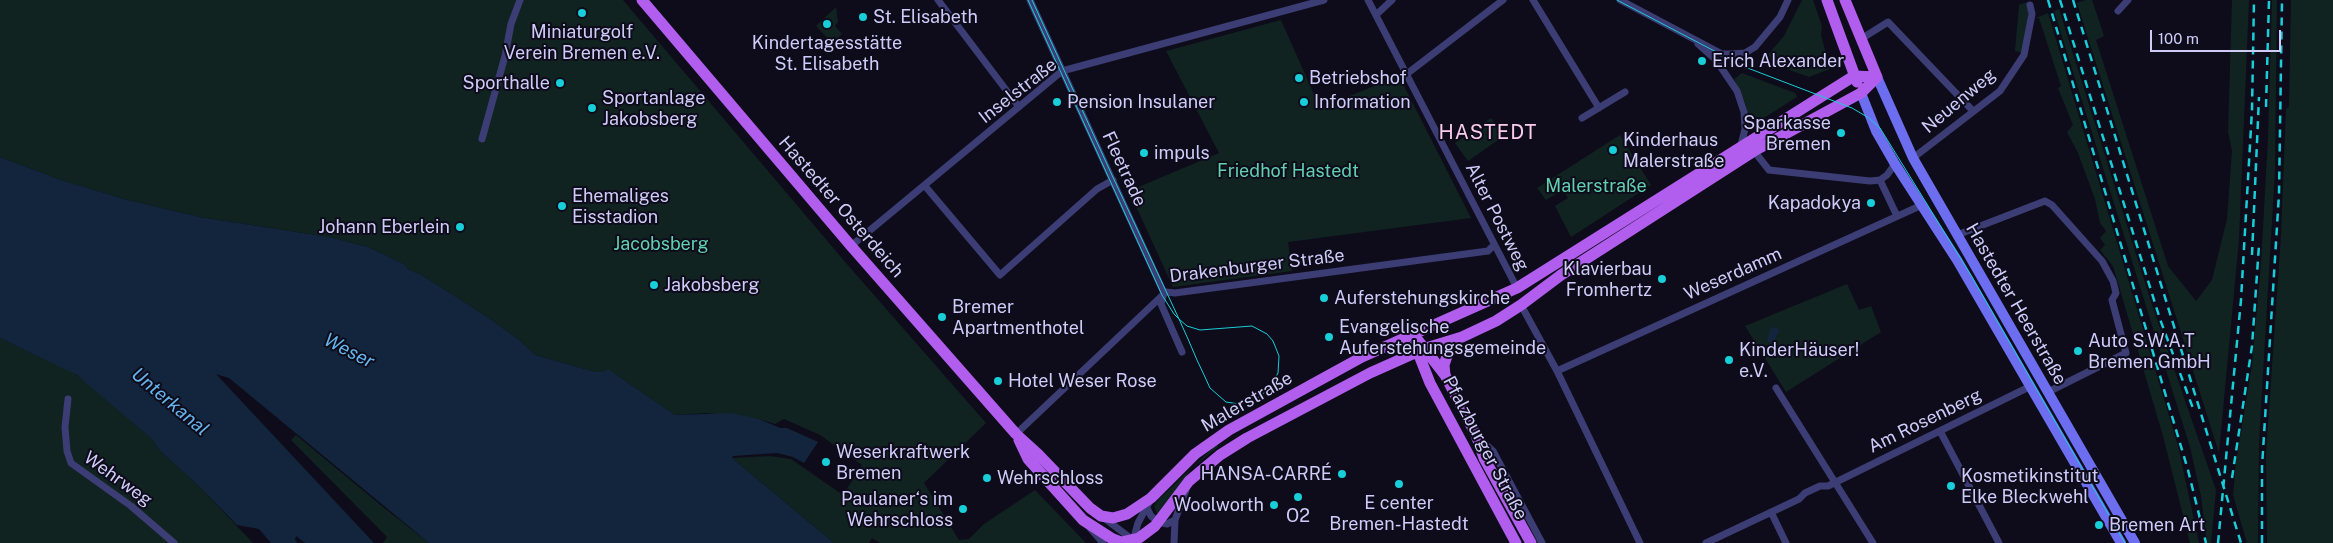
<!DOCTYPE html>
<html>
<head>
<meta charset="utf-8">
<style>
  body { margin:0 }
  #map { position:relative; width:2333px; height:543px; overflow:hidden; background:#0e0c1a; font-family:"Public Sans",sans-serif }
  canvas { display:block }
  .scale { position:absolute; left:2150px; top:30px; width:131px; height:22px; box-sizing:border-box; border:2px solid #cecbf9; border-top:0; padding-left:6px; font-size:15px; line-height:18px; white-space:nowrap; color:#cecbf9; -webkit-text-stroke:4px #0e0c1a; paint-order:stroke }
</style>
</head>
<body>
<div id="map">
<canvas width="2333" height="543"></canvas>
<div class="scale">100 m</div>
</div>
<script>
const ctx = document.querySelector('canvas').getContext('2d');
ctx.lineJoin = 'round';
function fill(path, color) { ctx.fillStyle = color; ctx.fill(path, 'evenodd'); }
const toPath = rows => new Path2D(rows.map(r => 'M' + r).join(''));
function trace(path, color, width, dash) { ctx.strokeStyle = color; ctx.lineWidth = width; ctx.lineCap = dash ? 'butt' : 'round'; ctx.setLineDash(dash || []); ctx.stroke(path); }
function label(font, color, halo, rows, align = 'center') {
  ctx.font = font + ' "Public Sans",sans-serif'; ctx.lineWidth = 4; ctx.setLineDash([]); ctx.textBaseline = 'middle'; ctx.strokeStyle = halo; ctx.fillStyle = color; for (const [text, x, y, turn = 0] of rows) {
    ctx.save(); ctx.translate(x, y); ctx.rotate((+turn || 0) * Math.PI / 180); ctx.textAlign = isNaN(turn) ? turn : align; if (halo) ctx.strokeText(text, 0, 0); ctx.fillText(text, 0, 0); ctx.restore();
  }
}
const green = toPath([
  [0,0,623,0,846,263,986,423,924,483,959,540,969,539,984,524,1035,490,1086,543,880,543,872,538,869,543,834,543,732,458,770,456,791,459,843,495,862,465,820,435,784,419,775,424,759,419,707,413,675,415,615,374,592,371,535,355,518,339,483,314,420,274,409,270,404,264,368,247,329,237,199,217,124,199,61,180,0,157],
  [1802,0,1813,0,1822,26,1821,35,1830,69,1809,77,1767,62,1764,59,1784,36],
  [2086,0,2092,0,2104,36,2096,40,2168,266,2196,301,2212,280,2227,219,2232,151,2228,132,2232,0,2249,0,2239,239,2219,453,2077,3],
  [2272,0,2277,0,2275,170,2259,442,2258,543,2247,543,2233,495,2236,462,2252,365,2261,264,2268,138],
  [2291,0,2333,0,2333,543,2267,543,2266,454,2281,235,2286,109,2289,107],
  [2027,2,2029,20,2023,53,2015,51,2019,5],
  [836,7,838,22,835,26,842,34,832,43,816,26],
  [2059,9,2151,302,2216,490,2211,543,2207,543,2201,496,2190,447,2054,11],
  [2048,13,2178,446,2199,543,2190,543,2163,436,2113,266,2100,250,2105,245,2100,238,2106,231,2100,223,2095,199,2078,153,2067,132,2073,125,2058,88,2061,86,2039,18,2036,18],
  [1281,20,1320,108,1399,76,1471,218,1288,242,1292,271,1173,287,1129,191,1219,153,1166,51],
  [1742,73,1795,93,1797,97,1748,128,1746,105,1734,79],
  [1491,118,1504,136,1468,161,1455,143],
  [1620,135,1651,185,1571,237,1555,206,1568,198,1563,190,1546,200,1537,188],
  [1847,284,1859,310,1871,306,1881,332,1786,392,1745,326],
  [0,338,71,371,93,387,153,440,159,450,199,486,253,543,0,543],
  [296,435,383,507,429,543,383,543,387,537,291,440],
  [1217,444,1218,447,1192,468,1157,514,1154,506,1159,499]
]);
const water = toPath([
  [0,157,61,180,124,199,199,217,329,237,368,247,404,264,409,270,420,274,483,314,518,339,535,355,592,371,603,372,608,369,675,415,731,413,759,419,780,428,787,428,818,442,804,463,793,457,777,453,733,456,732,458,834,543,429,543,229,378,216,374,374,543,305,543,296,536,295,540,298,543,271,543,259,529,237,525,199,486,159,450,153,440,77,375,0,338],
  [1776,327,1779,330,1773,344,1767,341,1770,329]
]);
const minor = toPath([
  [938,0,1019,107],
  [1030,0,1164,293,1161,304,1182,352],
  [1368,0,1517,288],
  [1533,0,1599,108],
  [1620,0,1722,54,1731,54,1745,53,1755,47,1780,17,1788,0],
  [2118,11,2128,0],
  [1377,14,1392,0],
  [1861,39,1888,22,1973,111],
  [1698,44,1716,60,1737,91,1744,112,1745,129,1741,145],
  [1408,73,1503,0],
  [1582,118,1625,92],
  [482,139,505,56,511,24,520,0],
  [1754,151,1769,170,1870,181,1880,180,1887,175,1895,164],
  [1913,158,2000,91,2024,55,2032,14,2030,5],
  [1880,180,1897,216],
  [925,186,1000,275,1097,189,1113,180],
  [1957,235,2045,201,2052,205,2102,261,2113,281,2116,293,2112,300,2126,353,2048,392],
  [851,246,1062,71,1324,0],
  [1521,305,1557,371,1640,543],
  [1557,371,1922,205],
  [1776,388,1873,543],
  [68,399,65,427,67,451,71,463,131,506,174,543],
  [1940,431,1999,543],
  [1016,434,1166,292,1175,293,1488,251,1494,245],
  [1478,437,1493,451,1542,543],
  [1147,508,1151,516,1158,522,1167,524,1175,520],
  [1771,512,1786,543],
  [1104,518,1133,540],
  [1090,528,1103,543],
  [1133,541,1138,523,1151,499],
  [1174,543,1175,520,1186,490],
  [1706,543,1799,499,1805,493,1820,486,1828,486,2029,387]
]);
const secondary = toPath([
  [1877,77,1913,158,2135,543],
  [1861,93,1876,131,1895,164,1957,260,2121,543]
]);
const primary = toPath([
  [642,0,851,246,1016,434,1038,454,1090,508,1101,516,1113,518,1127,514,1151,498,1195,454,1229,430,1362,357,1517,288,1854,76,1877,77],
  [1827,0,1857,82],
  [1845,0,1877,77],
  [1413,334,1445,375,1476,435,1484,458,1531,543],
  [1415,345,1430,383,1516,543],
  [1445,375,1444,365,1452,341],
  [1019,440,1028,459,1083,520,1111,538,1121,542,1139,538,1155,526,1189,481,1220,455,1247,438,1370,373,1426,348,1462,337,1496,321,1521,305,1561,275,1754,151,1861,93,1877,77]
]);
const tram = toPath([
  [1028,0,1162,295,1174,314,1179,319,1187,326,1200,330,1252,326,1267,334,1273,341,1279,356,1278,373,1270,388,1255,400,1239,404,1226,402,1210,388,1205,377,1197,360,1188,339,1179,319,1111,173,1032,0],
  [1617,0,1745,67,1852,108,1869,118,1880,128,1972,277,2125,543]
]);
const rail = toPath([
  [2048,0,2188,470,2206,543],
  [2060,0,2160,319,2194,411],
  [2073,0,2241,543],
  [2266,107,2269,0],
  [2252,255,2259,97],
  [2232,478,2252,346,2259,245],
  [2218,543,2241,300,2252,110,2254,0],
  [2262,543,2262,467,2279,194,2282,0]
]);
const markers = [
  [582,13,5,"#18ced8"],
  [863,17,5,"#18ced8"],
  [827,24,5,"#18ced8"],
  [1702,61,5,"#18ced8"],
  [1299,78,5,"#18ced8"],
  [560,83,5,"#18ced8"],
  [1057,102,5,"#18ced8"],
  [1304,102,5,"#18ced8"],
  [592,108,5,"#18ced8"],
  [1841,133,5,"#18ced8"],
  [1613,150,5,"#18ced8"],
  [1144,153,5,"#18ced8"],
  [1871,203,5,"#18ced8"],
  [562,206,5,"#18ced8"],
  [460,227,5,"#18ced8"],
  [1662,279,5,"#18ced8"],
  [654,285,5,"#18ced8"],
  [1324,298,5,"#18ced8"],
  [942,317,5,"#18ced8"],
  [1329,337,5,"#18ced8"],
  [2078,351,5,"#18ced8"],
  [1729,360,5,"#18ced8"],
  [998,381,5,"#18ced8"],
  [826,462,5,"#18ced8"],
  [1342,474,5,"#18ced8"],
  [987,478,5,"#18ced8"],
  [1399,484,5,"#18ced8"],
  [1951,486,5,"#18ced8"],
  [1298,497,5,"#18ced8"],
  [1274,505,5,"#18ced8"],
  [963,509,5,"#18ced8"],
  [2099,525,5,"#18ced8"]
];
const poiNames = [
  ["St. Elisabeth",873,17],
  ["Miniaturgolf",582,32,"center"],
  ["Verein Bremen e.V.",582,53,"center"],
  ["Kindertagesstätte",827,43,"center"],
  ["St. Elisabeth",827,64,"center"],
  ["Erich Alexander",1712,61],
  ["Betriebshof",1309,78],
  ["Sporthalle",550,83,"right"],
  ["Sportanlage",602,98],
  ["Jakobsberg",602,119],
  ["Pension Insulaner",1067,102],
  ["Information",1314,102],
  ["Sparkasse",1831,123,"right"],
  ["Bremen",1831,144,"right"],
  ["Kinderhaus",1623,140],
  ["Malerstraße",1623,161],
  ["impuls",1154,153],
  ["Ehemaliges",572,196],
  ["Eisstadion",572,217],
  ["Kapadokya",1861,203,"right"],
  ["Johann Eberlein",450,227,"right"],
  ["Klavierbau",1652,269,"right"],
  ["Fromhertz",1652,290,"right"],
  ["Jakobsberg",664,285],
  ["Auferstehungskirche",1334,298],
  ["Bremer",952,307],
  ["Apartmenthotel",952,328],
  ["Evangelische",1339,327],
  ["Auferstehungsgemeinde",1339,348],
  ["Auto S.W.A.T",2088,341],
  ["Bremen GmbH",2088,362],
  ["KinderHäuser!",1739,350],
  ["e.V.",1739,371],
  ["Hotel Weser Rose",1008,381],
  ["Weserkraftwerk",836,452],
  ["Bremen",836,473],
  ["HANSA-CARRÉ",1332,474,"right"],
  ["Kosmetikinstitut",1961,476],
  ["Elke Bleckwehl",1961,497],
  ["Wehrschloss",997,478],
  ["Paulaner‘s im",953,499,"right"],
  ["Wehrschloss",953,520,"right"],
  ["E center",1399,503,"center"],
  ["Bremen-Hastedt",1399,524,"center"],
  ["Woolworth",1264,505,"right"],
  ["O2",1298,516,"center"],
  ["Bremen Art",2109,525]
];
const streetNames = [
  ["Inselstraße",1018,91,-38],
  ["Neuenweg",1959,101,-40],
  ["Fleetrade",1124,169,65],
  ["Hastedter Osterdeich",841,207,49],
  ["Alter Postweg",1497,217,63],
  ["Drakenburger Straße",1257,266,-7],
  ["Weserdamm",1733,274,-24],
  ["Hastedter Heerstraße",2016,304,60],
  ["Malerstraße",1247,402,-30],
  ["Am Rosenberg",1925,421,-26],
  ["Pfalzburger Straße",1485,448,62],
  ["Wehrweg",118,479,36]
];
const parkNames = [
  ["Friedhof Hastedt",1288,171],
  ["Malerstraße",1596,186],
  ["Jacobsberg",661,244]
];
const waterNames = [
  ["Weser",349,351,27],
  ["Unterkanal",170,402,40]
];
const quarterNames = [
  ["HASTEDT",1488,133]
];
fill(green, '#102321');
fill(water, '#12253d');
trace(minor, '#3c3d74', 7);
trace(secondary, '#6c6eef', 10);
trace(primary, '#b15ded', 11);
trace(tram, '#18ced8', 1);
trace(rail, '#18ced8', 2.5, [8, 6]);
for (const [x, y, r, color] of markers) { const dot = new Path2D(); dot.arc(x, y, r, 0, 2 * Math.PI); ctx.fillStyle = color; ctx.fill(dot); trace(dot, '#0e0c1a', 2); }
label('18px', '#cecbf9', '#0e0c1a', poiNames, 'left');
label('18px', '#cecbf9', '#0e0c1a', streetNames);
label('18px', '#60d0af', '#0e0c1a', parkNames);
label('italic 19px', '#64b4ee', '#0e0c1a', waterNames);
ctx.letterSpacing = '1px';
label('20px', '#facceb', '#0e0c1a', quarterNames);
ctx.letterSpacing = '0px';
</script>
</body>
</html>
